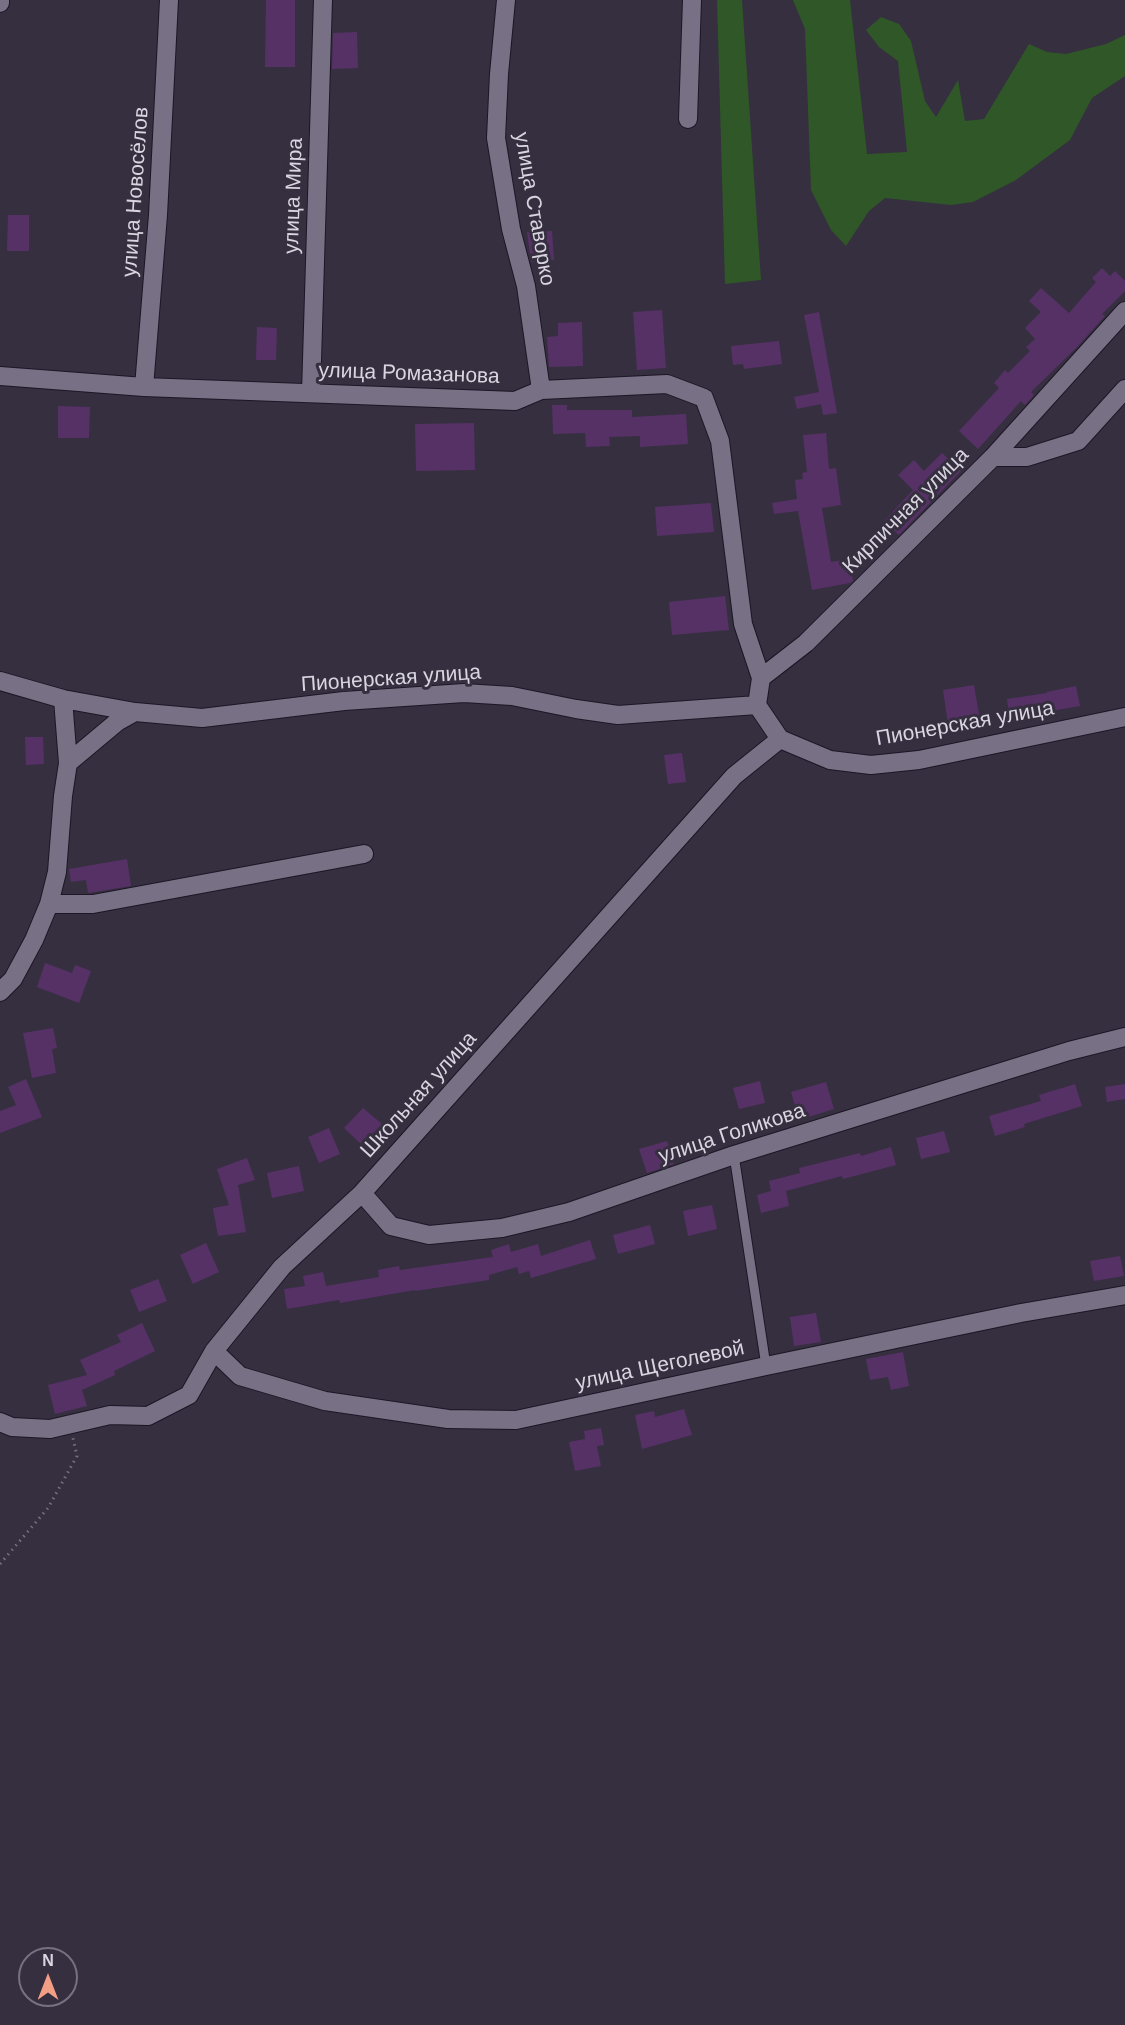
<!DOCTYPE html>
<html>
<head>
<meta charset="utf-8">
<style>
  body { margin:0 }
  #map { position:relative; width:1125px; height:2025px; overflow:hidden; background:#362f40; font-family:Arial,sans-serif }
  canvas { display:block }
  .north { position:absolute; left:18px; top:1947px; width:60px; height:60px; box-sizing:border-box; background:#362f40; border:2px solid #777180; border-radius:50%; rotate:0deg; font-size:16px; font-weight:700; line-height:24px; text-align:center; color:#d9d5e0 }
  .north::after { content:''; display:block; margin:auto; width:21px; height:27px; background:#f39f85; clip-path:polygon(50% 0,100% 100%,50% 72%,0 100%) }
</style>
</head>
<body>
<div id="map">
<canvas width="1125" height="2025"></canvas>
<div class="north">N</div>
</div>
<script>
const ctx = document.querySelector('canvas').getContext('2d');
ctx.lineJoin = 'round';
function fill(path, color) { ctx.fillStyle = color; ctx.fill(path, 'evenodd'); }
const toPath = rows => new Path2D(rows.map(r => 'M' + r).join(''));
function trace(path, color, width, dash) { ctx.strokeStyle = color; ctx.lineWidth = width; ctx.lineCap = dash ? 'butt' : 'round'; ctx.setLineDash(dash || []); ctx.stroke(path); }
function label(font, color, halo, rows, align = 'center') {
  ctx.font = font + ' Arial,sans-serif'; ctx.lineWidth = 6; ctx.setLineDash([]); ctx.textBaseline = 'middle'; ctx.strokeStyle = halo; ctx.fillStyle = color; for (const [text, x, y, turn = 0] of rows) {
    ctx.save(); ctx.translate(x, y); ctx.rotate((+turn || 0) * Math.PI / 180); ctx.textAlign = isNaN(turn) ? turn : align; if (halo) ctx.strokeText(text, 0, 0); ctx.fillText(text, 0, 0); ctx.restore();
  }
}
const green = toPath([
  [717,0,742,0,761,280,725,284],
  [793,0,850,0,867,154,907,152,898,61,879,47,866,30,881,17,899,24,911,41,925,101,936,117,958,80,965,121,984,119,1029,44,1047,52,1066,54,1106,44,1125,35,1125,76,1092,98,1070,140,1016,180,973,202,951,205,885,198,869,211,846,246,831,230,811,190,805,29]
]);
const building = toPath([
  [266,0,295,0,295,67,265,67],
  [357,32,358,68,332,69,333,33],
  [8,215,29,215,29,251,7,251],
  [552,231,554,260,531,262,527,232],
  [1102,268,1110,276,1115,271,1125,281,1125,291,1102,314,1105,316,1078,346,1031,392,1034,395,1025,405,1021,401,978,449,959,431,999,388,994,383,1005,370,1008,373,1030,351,1026,347,1035,339,1025,328,1041,312,1029,301,1041,288,1069,313,1096,282,1092,278],
  [662,310,666,368,637,370,633,312],
  [819,312,837,413,823,415,821,404,797,409,794,397,819,392,804,315],
  [582,322,583,366,549,367,547,337,558,336,558,323],
  [257,327,277,328,276,360,256,360],
  [779,341,782,364,744,369,743,364,733,365,731,346],
  [552,405,567,405,567,410,632,410,632,417,686,414,688,444,640,447,640,436,609,437,610,446,586,447,585,433,553,434],
  [58,406,90,407,89,438,58,438],
  [474,423,475,470,416,471,415,424],
  [826,433,829,469,836,468,841,505,822,508,831,562,854,558,856,573,852,574,853,581,850,583,812,590,798,511,774,514,772,503,797,499,795,480,803,479,802,473,807,472,803,435],
  [942,453,961,471,899,535,884,521,913,490,898,475,914,460,924,471],
  [711,503,714,532,657,536,655,507],
  [725,596,729,630,672,635,669,602],
  [974,685,981,726,949,731,943,690],
  [1076,686,1080,706,1039,713,1040,719,1010,722,1007,699,1047,693,1047,692],
  [25,737,43,737,44,764,26,765],
  [682,753,686,782,668,784,664,755],
  [127,859,131,886,88,893,86,880,71,882,69,869],
  [45,963,72,973,75,965,91,971,79,1003,37,987],
  [53,1028,57,1048,52,1049,56,1073,32,1078,23,1033],
  [26,1079,42,1117,0,1133,0,1111,16,1105,8,1087],
  [760,1081,765,1103,739,1109,733,1088],
  [826,1082,834,1109,799,1120,791,1092],
  [1075,1084,1082,1106,1024,1124,1025,1127,995,1136,989,1116,1041,1101,1039,1095],
  [1125,1084,1125,1099,1107,1102,1105,1087],
  [363,1108,382,1124,362,1145,344,1128],
  [329,1128,340,1154,319,1163,308,1137],
  [944,1131,950,1152,921,1159,916,1138],
  [667,1141,674,1164,647,1173,639,1149],
  [891,1147,896,1165,843,1179,842,1176,786,1191,789,1206,761,1213,757,1195,771,1191,769,1181,800,1173,799,1168,860,1153,861,1156],
  [247,1158,255,1180,238,1185,246,1232,218,1236,213,1208,229,1205,217,1169],
  [299,1166,304,1191,272,1198,267,1173],
  [712,1205,717,1229,688,1236,683,1211],
  [650,1225,655,1244,618,1254,613,1235],
  [590,1240,596,1259,531,1278,529,1271,519,1274,517,1267,489,1275,489,1280,415,1291,415,1290,340,1303,339,1300,287,1309,284,1289,305,1286,303,1276,323,1272,326,1286,379,1277,378,1270,399,1266,400,1270,493,1257,491,1250,509,1244,511,1252,538,1244,541,1256],
  [206,1243,219,1272,193,1284,180,1255],
  [1120,1256,1124,1276,1094,1281,1090,1261],
  [158,1279,167,1301,139,1312,130,1290],
  [816,1313,821,1342,794,1346,790,1317],
  [142,1323,155,1351,114,1371,115,1375,82,1390,87,1406,55,1414,48,1385,87,1375,80,1360,121,1342,117,1335],
  [903,1352,909,1386,891,1390,888,1377,870,1380,866,1359],
  [684,1409,692,1435,642,1449,635,1415,654,1411,655,1417],
  [601,1428,604,1445,597,1446,601,1466,575,1471,569,1442,585,1439,584,1431]
]);
const path = toPath([
  [0,1564,48,1508,77,1456,73,1438]
]);
const lane = toPath([
  [734,1155,766,1366]
]);
const street = toPath([
  [506,0,499,74,496,138,511,229,526,286,541,390],
  [0,3,0,0],
  [688,119,692,0],
  [0,376,144,387,515,401,541,390,667,384,704,398,720,441,743,624,761,678,757,705,780,739,734,776,362,1193,282,1267,214,1351,189,1395,148,1416,110,1415,50,1429,12,1427,0,1422],
  [144,387,158,215,169,0],
  [311,393,323,0],
  [993,457,1125,311],
  [761,678,806,643,993,457,1027,457,1078,441,1125,389],
  [0,681,63,699,135,712,202,718,344,701,464,693,512,696,576,709,618,715,757,705],
  [780,739,830,760,871,765,919,760,1125,717],
  [68,763,117,722,135,712],
  [49,904,93,904,364,854],
  [0,992,13,979,34,940,49,904,57,872,63,796,68,763,63,699],
  [362,1193,391,1226,429,1235,502,1228,569,1212,734,1155,1069,1051,1125,1037],
  [214,1351,240,1376,325,1401,448,1419,516,1420,766,1366,1021,1313,1125,1295]
]);
const streetNames = [
  ["улица Новосёлов",136,192,-86],
  ["улица Мира",294,196,-88],
  ["улица Ставорко",534,209,80],
  ["улица Ромазанова",409,374,2],
  ["Кирпичная улица",906,511,-45],
  ["Пионерская улица",391,679,-4],
  ["Пионерская улица",965,724,-10],
  ["Школьная улица",419,1095,-48],
  ["улица Голикова",732,1134,-18],
  ["улица Щеголевой",660,1366,-12]
];
fill(green, '#2f5727');
fill(building, '#563166');
trace(lane, '#1d1626', 11);
trace(street, '#1d1626', 20);
trace(path, '#76717f', 3, [1.5, 4.5]);
trace(lane, '#787084', 9);
trace(street, '#787084', 18);
label('21px', '#d9d5e0', '#362f40', streetNames);
</script>
</body>
</html>
